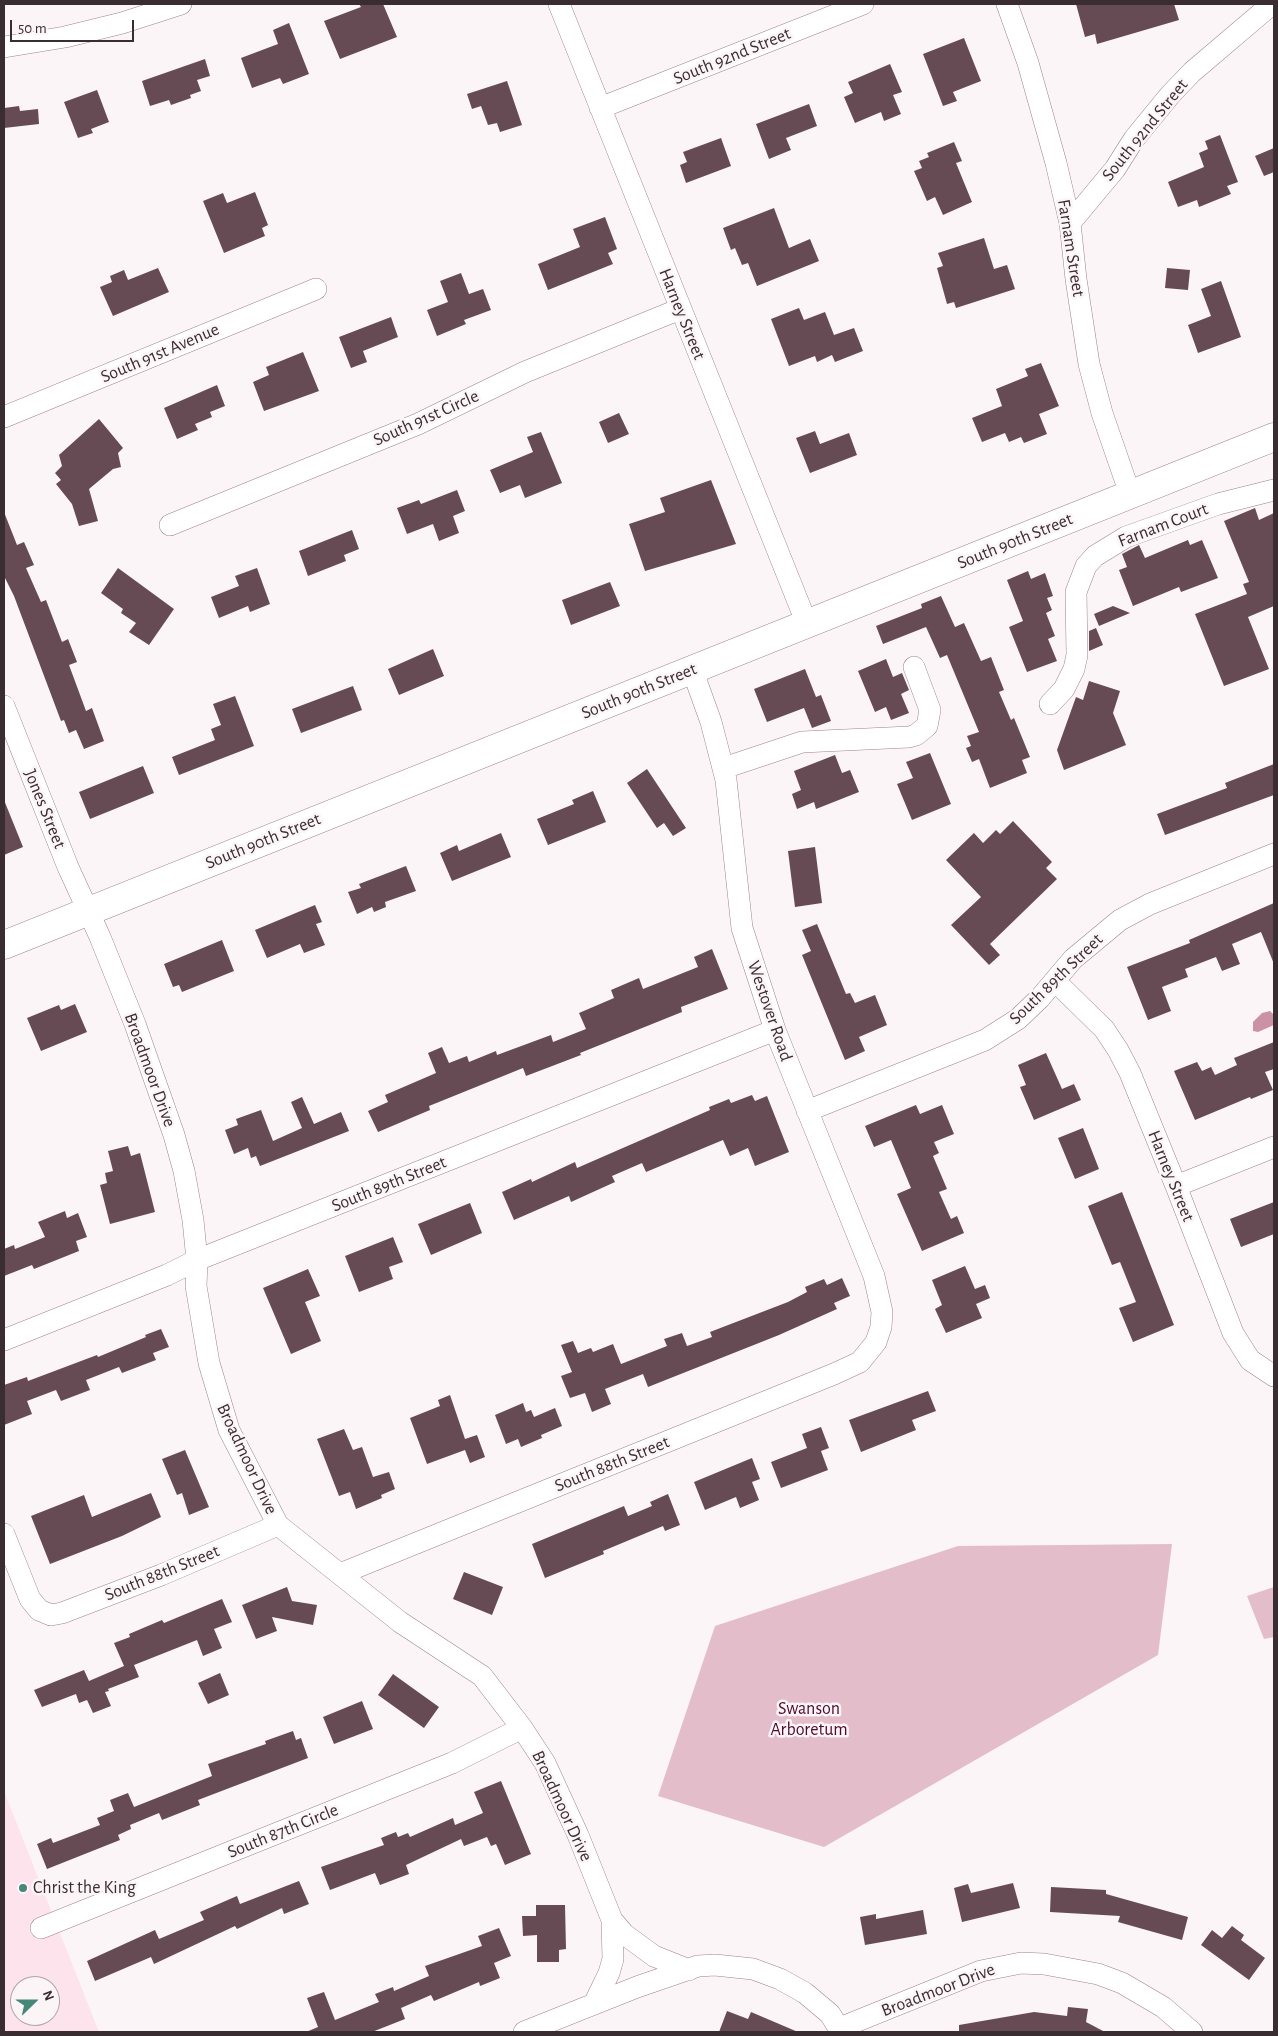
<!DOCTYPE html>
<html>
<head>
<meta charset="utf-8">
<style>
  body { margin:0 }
  #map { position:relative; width:1278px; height:2036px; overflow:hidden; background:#fcf5f7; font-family:"Alegreya Sans",sans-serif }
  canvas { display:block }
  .frame { position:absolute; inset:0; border:5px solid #3a2d31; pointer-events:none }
  .north { position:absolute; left:10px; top:1976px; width:50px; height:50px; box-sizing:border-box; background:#fcf5f7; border:1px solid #aea5a8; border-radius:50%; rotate:68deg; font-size:14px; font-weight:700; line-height:20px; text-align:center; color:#3a2d31 }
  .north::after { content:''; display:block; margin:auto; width:18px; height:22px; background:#458779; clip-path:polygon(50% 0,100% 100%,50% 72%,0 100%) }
  .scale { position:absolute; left:10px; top:20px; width:124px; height:22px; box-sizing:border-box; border:2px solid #3a2d31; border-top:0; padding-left:6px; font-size:15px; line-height:18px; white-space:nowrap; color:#3a2d31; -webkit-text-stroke:4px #fcf5f7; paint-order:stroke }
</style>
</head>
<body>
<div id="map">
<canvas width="1278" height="2036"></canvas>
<div class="frame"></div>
<div class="north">N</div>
<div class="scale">50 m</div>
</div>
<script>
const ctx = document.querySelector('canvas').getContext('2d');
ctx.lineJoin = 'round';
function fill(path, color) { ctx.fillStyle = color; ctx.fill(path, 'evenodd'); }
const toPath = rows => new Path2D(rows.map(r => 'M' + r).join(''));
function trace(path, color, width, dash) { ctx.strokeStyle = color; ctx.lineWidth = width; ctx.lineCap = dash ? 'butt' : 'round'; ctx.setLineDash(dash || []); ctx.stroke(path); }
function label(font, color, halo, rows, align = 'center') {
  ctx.font = font + ' "Alegreya Sans",sans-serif'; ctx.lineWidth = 5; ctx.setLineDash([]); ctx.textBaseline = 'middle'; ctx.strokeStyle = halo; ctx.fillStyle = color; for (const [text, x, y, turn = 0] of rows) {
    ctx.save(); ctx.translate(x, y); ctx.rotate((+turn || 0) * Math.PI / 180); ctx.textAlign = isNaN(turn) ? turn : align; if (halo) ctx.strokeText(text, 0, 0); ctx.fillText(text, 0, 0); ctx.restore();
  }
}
const built = toPath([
  [4,1791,99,2032,4,2032],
  [20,1986,50,1986,50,2016,20,2016]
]);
const green = toPath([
  [1172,1544,1158,1655,824,1847,658,1796,715,1626,958,1546],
  [1274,1587,1274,1637,1264,1639,1247,1596]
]);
const water = toPath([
  [1270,1011,1274,1015,1274,1025,1258,1032,1253,1031,1253,1022,1262,1013]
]);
const building = toPath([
  [359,4,383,4,397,37,340,59,324,21,361,7],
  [1076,4,1174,4,1179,20,1097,44,1095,34,1085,37],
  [289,23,309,74,283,84,280,78,252,88,241,58,278,44,273,30],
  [964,38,981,81,953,92,957,101,943,106,923,54],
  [205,59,210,76,197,80,201,91,190,95,191,98,171,105,169,100,150,106,142,81],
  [890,64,902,92,893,95,901,114,884,121,881,112,855,123,844,97,853,93,848,82],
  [507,81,522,125,500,132,497,123,488,125,481,106,472,109,467,94],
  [97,90,109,122,91,129,93,133,78,138,64,102],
  [809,104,817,126,786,138,791,150,769,159,756,124],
  [19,106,20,111,38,109,39,124,4,128,4,108],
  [1220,135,1238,182,1227,186,1231,194,1199,207,1197,200,1178,207,1168,182,1204,167,1199,153,1208,149,1205,141],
  [721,138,731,166,686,183,680,165,687,162,683,152],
  [954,142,962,161,956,163,972,202,943,215,935,197,927,201,914,171,922,168,919,161,929,157,927,153],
  [1274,148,1274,172,1264,176,1255,156],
  [255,192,268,225,262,228,265,236,224,253,203,201,223,193,227,203],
  [774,208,789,248,810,239,819,261,757,286,748,263,742,265,735,248,731,250,723,228],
  [605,217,617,249,608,253,613,264,548,290,538,264,580,247,573,229],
  [984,238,994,269,1007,265,1015,289,956,308,954,302,947,304,937,268,943,266,938,253],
  [158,268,169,292,113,316,100,287,112,282,110,276,124,270,128,280],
  [1167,268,1190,270,1188,290,1165,288],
  [461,273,469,294,483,289,491,310,464,320,466,324,437,336,427,310,448,302,440,281],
  [1221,281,1241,337,1198,353,1188,325,1211,316,1201,289],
  [799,308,804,320,825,312,834,335,854,328,863,351,835,362,832,355,817,362,815,356,789,366,771,319],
  [391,317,398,337,363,351,367,362,351,368,339,337],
  [303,352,319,391,264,411,253,382,269,375,266,367],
  [1041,363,1059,406,1039,414,1047,434,1024,443,1021,437,1009,442,1005,433,982,442,972,418,1002,406,996,389,1028,376,1025,369],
  [217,385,225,406,210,412,212,417,195,424,198,430,177,439,164,408],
  [619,413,629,434,608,443,599,422],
  [99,419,123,448,118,453,121,467,113,469,89,489,98,521,79,526,72,504,56,484,61,480,55,473,62,466,59,455],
  [815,431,820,444,849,433,857,455,810,473,796,438],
  [541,432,562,483,525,498,520,485,500,493,490,470,533,452,527,437],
  [711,480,736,544,645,571,629,524,665,512,660,498],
  [457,490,465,511,453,516,459,533,439,541,433,524,407,534,397,508,419,500,421,504],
  [1255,508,1259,520,1274,513,1274,606,1248,617,1269,669,1224,686,1195,614,1247,594,1243,584,1249,582,1224,521],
  [4,512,17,545,24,542,34,565,26,568,41,602,46,600,62,642,68,639,77,662,69,665,86,711,92,708,104,741,84,749,76,730,69,733,64,720,61,721,14,596,4,576],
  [352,530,359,549,344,555,346,561,308,576,299,551],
  [1188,540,1190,545,1202,540,1218,578,1181,592,1179,587,1133,606,1119,570,1127,567,1122,554,1139,545,1145,558],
  [118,568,174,609,149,645,129,632,136,623,121,613,123,609,101,593],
  [257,568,270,604,250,612,248,606,219,618,211,597,239,586,235,576],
  [1028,571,1031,579,1045,573,1053,596,1047,598,1052,610,1046,613,1055,636,1048,639,1057,661,1027,672,1009,627,1023,621,1007,580],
  [610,582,620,606,571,625,562,600],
  [941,596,955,627,964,623,981,661,991,657,1004,690,999,692,1011,720,1014,718,1030,757,1022,760,1027,773,990,788,979,759,972,762,966,748,971,746,967,736,979,732,947,655,940,658,926,627,883,644,876,626,922,608,921,604],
  [1113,606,1130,613,1099,626,1094,614],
  [1096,628,1103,645,1089,651,1089,631],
  [433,649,444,676,399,695,388,669],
  [886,659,893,677,902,673,909,690,901,694,909,713,891,720,886,707,875,712,858,671],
  [805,669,816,697,821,695,831,721,812,728,804,708,767,722,754,689],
  [1089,681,1120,691,1113,713,1126,745,1064,770,1057,750,1076,697,1083,700],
  [353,686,362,710,301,733,292,709],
  [235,696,254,746,179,775,172,757,215,740,211,729,221,725,213,704],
  [930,753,951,804,912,820,897,784,913,778,906,762],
  [835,755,842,773,850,770,859,792,816,809,814,802,797,809,792,794,801,790,794,771],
  [1274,764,1274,795,1165,835,1157,814,1227,788,1225,783],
  [143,766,154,793,90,819,79,792],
  [647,769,686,828,673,836,664,823,657,828,627,783],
  [593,791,606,822,548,845,537,819,574,804,572,800],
  [4,800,23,847,4,855],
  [1013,821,1052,862,1046,868,1057,879,990,944,1000,955,989,965,951,925,981,897,946,860,974,833,983,843,996,830,1000,834],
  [501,833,511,857,452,881,440,853,457,845,459,851],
  [815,847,822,903,795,907,788,851],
  [406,866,416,891,385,902,386,907,374,912,372,907,357,914,348,892,361,888,359,884],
  [1274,903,1274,964,1261,932,1232,944,1240,964,1222,971,1216,957,1185,969,1188,977,1162,987,1171,1011,1148,1020,1127,967,1190,943,1189,940],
  [315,905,322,922,316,924,325,945,304,953,300,944,267,958,255,930],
  [817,924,846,994,850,993,855,1003,875,995,887,1025,859,1037,865,1051,845,1060,802,955,811,951,802,930],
  [222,940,234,971,182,992,179,985,173,987,164,964],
  [712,949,728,989,681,1007,682,1012,580,1053,581,1055,526,1076,523,1068,429,1106,430,1110,378,1132,368,1111,388,1102,385,1095,436,1073,428,1053,442,1047,449,1063,467,1056,469,1062,496,1051,497,1055,551,1035,553,1042,586,1029,579,1013,614,998,611,990,639,978,643,989,698,967,694,957],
  [75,1004,87,1032,41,1051,27,1018,59,1005,61,1010],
  [1274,1042,1274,1069,1265,1072,1273,1090,1251,1099,1250,1097,1195,1120,1174,1071,1197,1062,1202,1071,1211,1067,1215,1075,1237,1065,1234,1058],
  [1046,1053,1062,1089,1074,1084,1081,1100,1034,1120,1020,1087,1026,1085,1018,1065],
  [752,1095,755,1101,767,1096,789,1152,755,1166,748,1148,730,1156,723,1140,646,1172,642,1163,612,1176,615,1182,571,1202,569,1196,514,1220,502,1192,531,1179,532,1182,575,1162,577,1168,710,1110,709,1107,729,1099,731,1103],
  [302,1097,314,1124,341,1112,349,1131,260,1166,256,1156,251,1158,248,1148,234,1154,225,1130,238,1125,236,1119,261,1110,273,1141,302,1128,291,1102],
  [916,1105,920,1114,942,1105,954,1134,934,1142,939,1153,933,1156,947,1189,939,1192,951,1219,957,1216,964,1233,922,1251,897,1194,911,1188,891,1140,874,1147,865,1126],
  [1083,1128,1099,1169,1075,1179,1058,1138],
  [128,1146,131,1156,140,1153,155,1212,110,1224,100,1185,107,1183,105,1173,113,1171,108,1151],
  [1122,1192,1174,1325,1133,1342,1119,1308,1136,1302,1120,1262,1112,1265,1088,1206],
  [1274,1202,1274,1234,1241,1247,1230,1219],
  [470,1203,482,1233,431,1255,418,1224],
  [65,1211,67,1218,78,1213,87,1237,76,1241,79,1251,34,1269,32,1265,4,1276,4,1249,14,1245,15,1249,45,1237,38,1222],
  [393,1237,403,1262,389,1267,393,1279,359,1292,345,1256],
  [965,1266,975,1289,985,1285,990,1298,976,1304,982,1318,946,1333,935,1309,942,1305,932,1280],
  [308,1269,320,1296,305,1302,321,1341,291,1354,263,1288],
  [842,1278,850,1296,834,1303,837,1309,779,1335,648,1387,643,1374,605,1389,611,1404,592,1412,585,1393,570,1398,561,1376,572,1372,561,1345,573,1341,578,1353,591,1348,593,1352,613,1344,621,1364,667,1346,664,1339,682,1333,687,1346,712,1337,710,1332,788,1302,807,1292,805,1287,824,1279,827,1285],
  [161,1329,169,1347,153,1353,156,1360,122,1373,119,1367,86,1380,90,1390,61,1401,56,1390,27,1401,32,1414,4,1425,4,1385,27,1377,28,1381,97,1355,98,1357,146,1337,145,1335],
  [928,1391,936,1411,912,1420,916,1430,861,1452,849,1420],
  [450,1395,465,1439,477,1435,485,1457,470,1463,465,1450,427,1464,410,1418,440,1406,438,1400],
  [523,1403,526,1412,531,1410,534,1417,555,1408,562,1426,541,1435,542,1438,521,1447,518,1439,506,1444,495,1415],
  [821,1427,829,1448,821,1451,828,1470,781,1488,771,1462,807,1448,802,1434],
  [344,1429,353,1450,362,1447,373,1477,389,1472,395,1489,381,1495,382,1498,356,1509,350,1492,339,1496,317,1439],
  [185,1450,209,1507,189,1515,182,1493,177,1495,162,1459],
  [752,1458,760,1479,752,1482,759,1500,740,1508,736,1497,705,1510,694,1482],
  [151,1493,161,1517,122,1536,50,1564,31,1516,84,1495,92,1517],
  [668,1494,680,1525,665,1531,663,1526,603,1551,604,1554,545,1578,532,1544,624,1506,628,1516,652,1506,650,1502],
  [464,1572,503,1587,492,1615,453,1599],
  [287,1587,292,1601,317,1605,313,1625,272,1617,277,1631,256,1639,242,1605],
  [222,1599,232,1622,214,1629,222,1648,203,1656,197,1640,134,1665,139,1677,108,1689,109,1691,105,1692,111,1706,93,1713,87,1700,79,1703,76,1694,42,1707,34,1690,84,1670,89,1681,124,1666,114,1643,130,1637,129,1634,162,1620,164,1623],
  [220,1673,229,1695,208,1704,198,1683],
  [393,1674,439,1707,424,1728,378,1695],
  [362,1701,373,1729,334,1744,323,1717],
  [293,1731,296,1740,301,1738,308,1758,198,1800,200,1805,162,1820,159,1813,130,1825,131,1829,118,1835,120,1840,47,1869,37,1844,51,1838,53,1843,100,1825,97,1818,114,1811,110,1800,128,1793,134,1807,212,1776,208,1764,266,1744,265,1741],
  [501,1781,531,1854,505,1865,496,1844,491,1846,487,1837,464,1846,461,1839,406,1865,409,1874,380,1885,375,1873,330,1890,321,1867,384,1845,381,1838,396,1832,398,1837,408,1833,410,1837,453,1818,455,1825,483,1813,474,1792],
  [299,1881,309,1904,284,1914,282,1908,237,1929,235,1926,154,1964,151,1957,95,1981,87,1961,155,1930,159,1939,204,1920,200,1912,237,1896,240,1904],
  [1013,1883,1020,1908,962,1922,954,1888,968,1884,971,1893],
  [1051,1887,1106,1890,1106,1894,1188,1917,1182,1940,1118,1922,1120,1916,1050,1912],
  [536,1905,565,1905,566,1949,559,1950,559,1962,537,1962,537,1935,523,1936,522,1916,536,1916],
  [923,1910,927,1934,865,1945,860,1917,876,1914,876,1919],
  [1232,1926,1244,1935,1241,1940,1265,1958,1249,1980,1201,1945,1212,1930,1222,1938],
  [499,1928,511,1956,494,1963,500,1978,480,1986,479,1982,434,2001,431,1995,401,2008,405,2019,372,2032,306,2032,318,2027,307,1998,324,1992,335,2020,379,2002,375,1994,393,1987,394,1991,429,1976,425,1966,482,1946,478,1936],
  [1068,2007,1088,2009,1086,2022,1105,2032,959,2032,959,2025,1034,2012,1067,2016],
  [727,2011,748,2019,751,2012,798,2032,719,2032]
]);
const minor = toPath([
  [559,4,807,624],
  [1007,4,1028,63,1056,163,1070,223,1076,279,1089,364,1102,413,1130,494],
  [4,47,65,37,122,23,181,4],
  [600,108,863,4],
  [1070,223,1115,169,1134,139,1170,95,1192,72,1272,4],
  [4,417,316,289],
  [170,525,418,424,525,372,680,309],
  [1050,704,1064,689,1074,669,1077,655,1076,592,1086,566,1095,556,1126,537,1218,504,1274,490],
  [4,706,68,867,100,937,135,1024,174,1135,184,1171,193,1220,197,1260,196,1286,209,1363,229,1430,278,1525,400,1622,482,1676,522,1728,545,1763,578,1835,612,1920,613,1959,609,1973,594,2004],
  [724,768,802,742,909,737,916,735,927,726,930,710,914,667],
  [1055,981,1104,1029,1118,1050,1130,1073,1176,1186,1233,1333,1250,1360,1274,1376],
  [807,1111,985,1040,1018,1019,1040,998,1073,959,1120,920,1150,904,1274,854],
  [1176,1186,1274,1147],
  [4,1340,167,1275,197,1260,775,1030],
  [4,1534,30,1599,39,1610,51,1615,62,1613,161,1575,278,1525],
  [340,1574,834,1374,860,1362,876,1342,881,1327,882,1312,874,1276,775,1030,742,928,726,780,711,722,692,669],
  [612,1920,624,1934,654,1956,689,1970],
  [41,1928,452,1763,522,1728],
  [840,2028,981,1971,1021,1963,1044,1964,1098,1974,1122,1983,1163,2007,1192,2032],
  [524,2032,637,1987,698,1966,715,1965,753,1969,780,1979,805,1993,830,2014,841,2032]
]);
const major = toPath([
  [4,945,1274,437]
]);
const markers = [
  [23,1888,5,"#458779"]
];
const streetNames = [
  ["South 92nd Street",732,56,-22],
  ["South 92nd Street",1145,130,-51],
  ["Farnam Street",1071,248,81],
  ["Harney Street",682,314,68],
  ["South 91st Avenue",160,353,-23],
  ["South 91st Circle",426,418,-24],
  ["Farnam Court",1163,525,-21],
  ["South 90th Street",1015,541,-22],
  ["South 90th Street",639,691,-22],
  ["Jones Street",45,809,68],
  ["South 90th Street",263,841,-22],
  ["South 89th Street",1056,979,-44],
  ["Westover Road",770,1011,71],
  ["Broadmoor Drive",150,1070,70],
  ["Harney Street",1171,1176,68],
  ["South 89th Street",389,1184,-22],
  ["Broadmoor Drive",247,1459,65],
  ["South 88th Street",612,1464,-22],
  ["South 88th Street",162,1573,-22],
  ["Broadmoor Drive",562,1806,65],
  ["South 87th Circle",283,1831,-22],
  ["Broadmoor Drive",938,1990,-21]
];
const parkNames = [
  ["Swanson",809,1709],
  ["Arboretum",809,1730]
];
const poiNames = [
  ["Christ the King",33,1888]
];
fill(built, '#fde3eb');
fill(green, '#e3bdc9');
fill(water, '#cb92a5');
fill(building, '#674b54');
trace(minor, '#a0818b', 22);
trace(major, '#a0818b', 29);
trace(minor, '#fff', 21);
trace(major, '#fff', 28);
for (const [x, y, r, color] of markers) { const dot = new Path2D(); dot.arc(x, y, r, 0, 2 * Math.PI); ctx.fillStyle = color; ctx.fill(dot); trace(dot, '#fcf5f7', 2); }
label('18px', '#3a2d31', '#fcf5f7', streetNames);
label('18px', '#500b2c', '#fcf5f7', parkNames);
label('18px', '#3a2d31', '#fcf5f7', poiNames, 'left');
</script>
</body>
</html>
